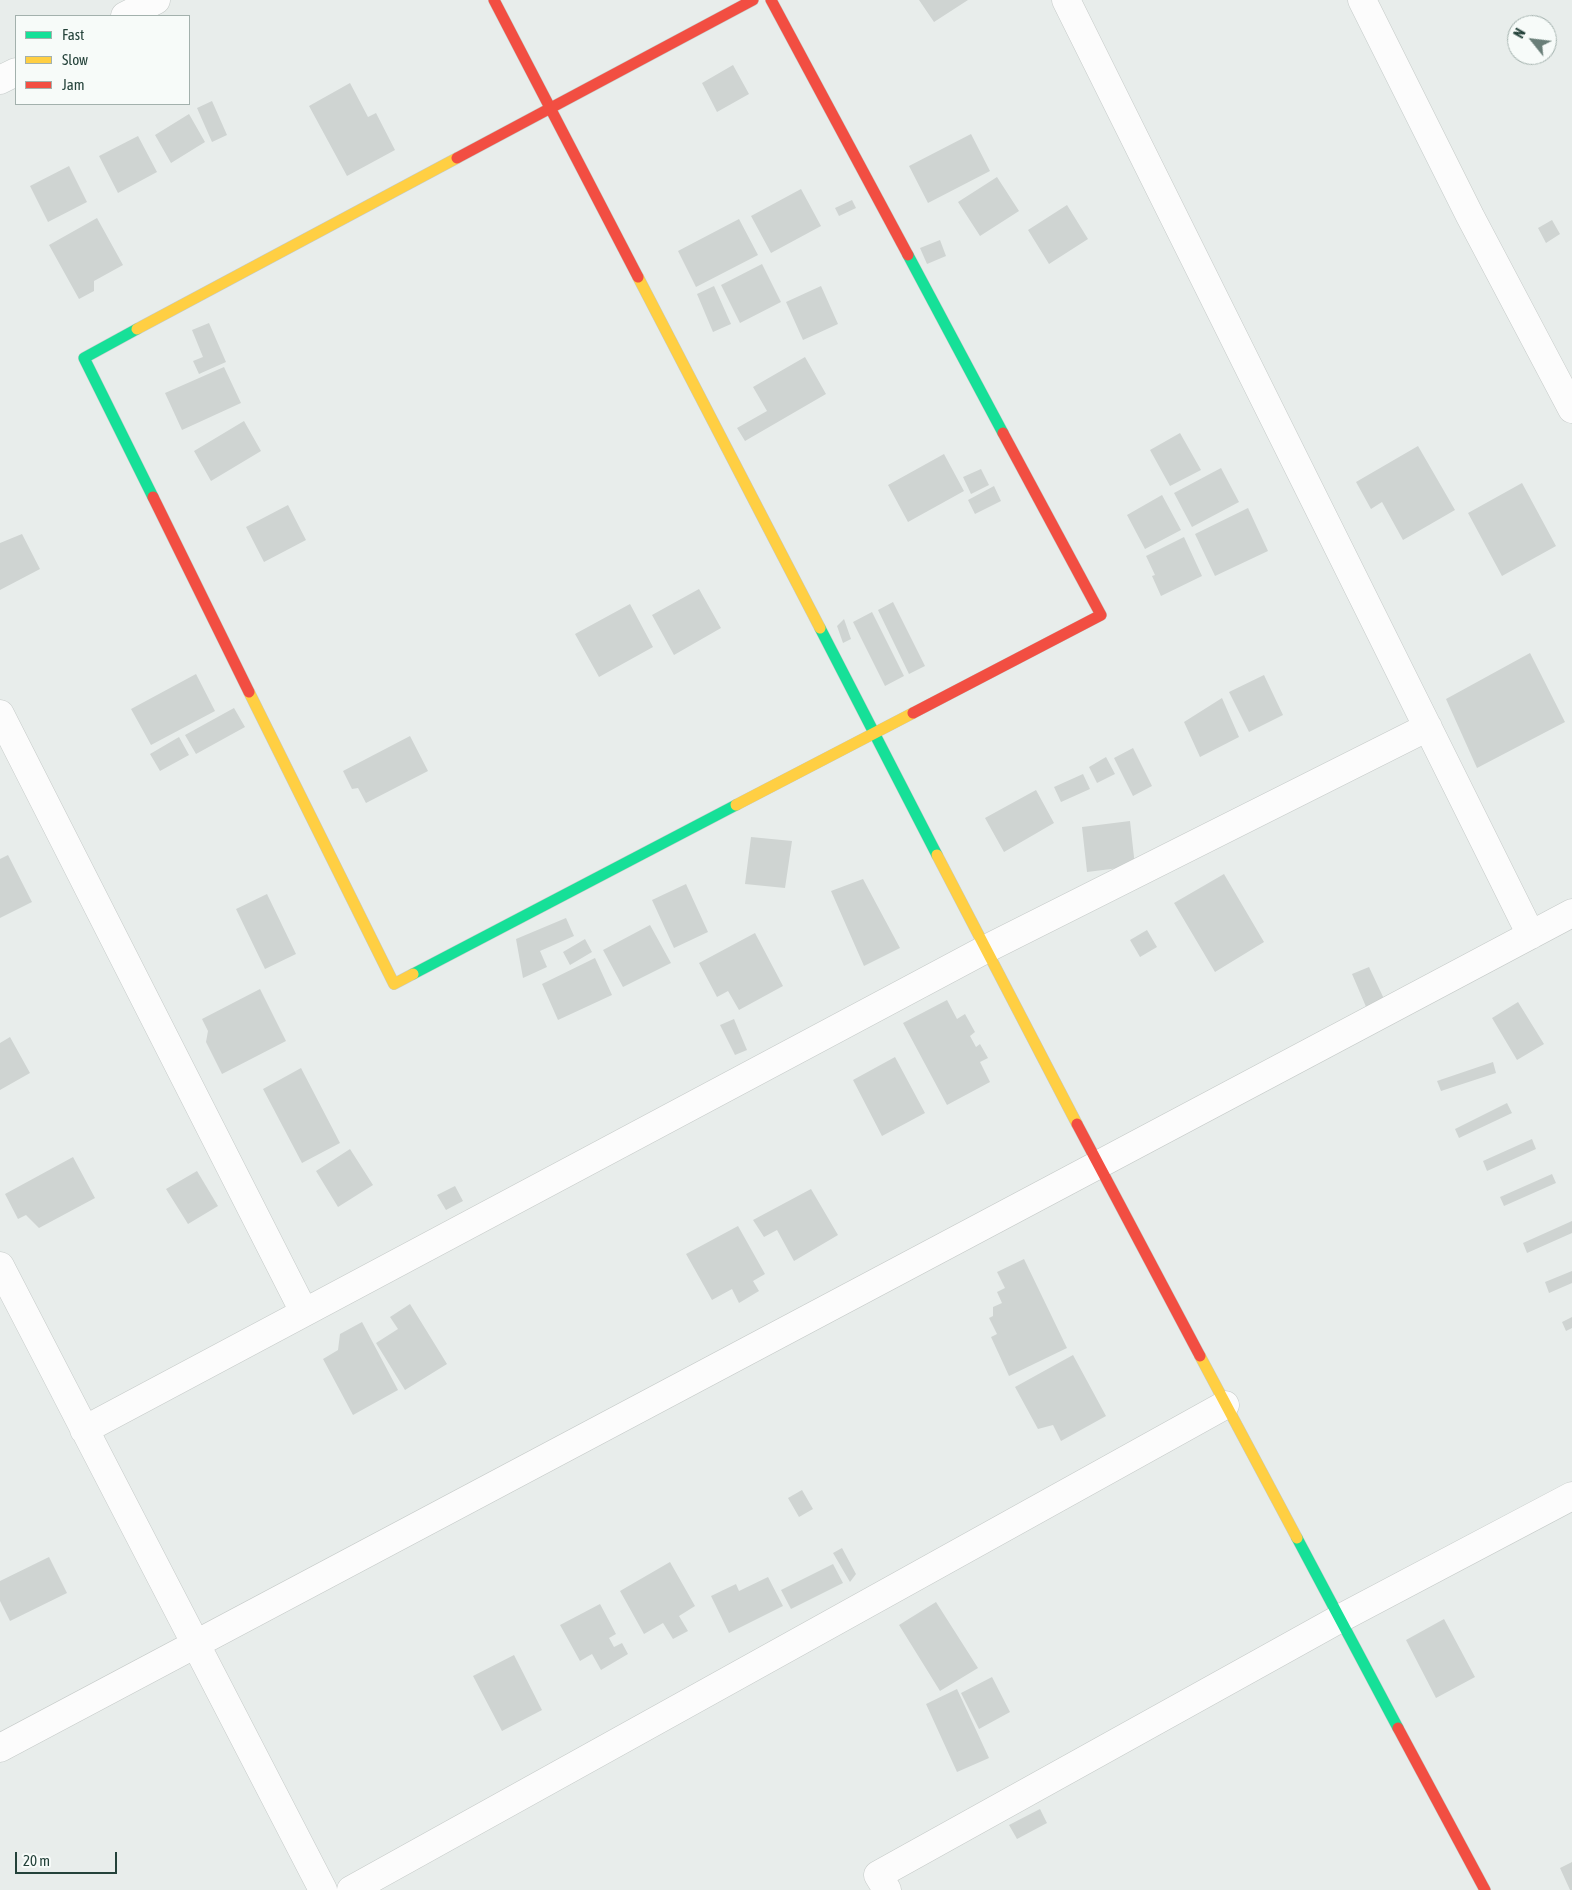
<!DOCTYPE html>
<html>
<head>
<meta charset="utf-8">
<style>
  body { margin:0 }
  #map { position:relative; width:1572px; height:1890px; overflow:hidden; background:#e8edeb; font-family:"Asap Condensed",sans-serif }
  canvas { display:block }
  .legend { position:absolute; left:15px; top:15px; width:175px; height:90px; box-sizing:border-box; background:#f7fbf9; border:1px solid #a3b1ad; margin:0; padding:6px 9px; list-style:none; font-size:15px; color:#24423a }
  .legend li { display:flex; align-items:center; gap:10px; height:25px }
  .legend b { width:25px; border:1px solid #a3b1ad }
  .north { position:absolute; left:1507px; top:15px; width:50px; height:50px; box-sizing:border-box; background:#f7fbf9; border:1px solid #a3b1ad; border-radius:50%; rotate:299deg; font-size:14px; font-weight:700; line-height:20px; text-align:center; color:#24423a }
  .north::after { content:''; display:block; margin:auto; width:18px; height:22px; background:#697e78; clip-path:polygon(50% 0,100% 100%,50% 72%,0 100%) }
  .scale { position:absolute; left:15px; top:1852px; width:102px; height:22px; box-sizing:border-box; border:2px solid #24423a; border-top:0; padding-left:6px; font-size:15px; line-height:18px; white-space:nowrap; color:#24423a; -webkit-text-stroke:4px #f7fbf9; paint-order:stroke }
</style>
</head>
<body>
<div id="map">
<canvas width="1572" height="1890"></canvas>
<ul class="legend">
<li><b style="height:6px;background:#16e098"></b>Fast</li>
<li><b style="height:6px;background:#ffcf43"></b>Slow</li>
<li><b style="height:6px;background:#f24e42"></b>Jam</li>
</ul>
<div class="north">N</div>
<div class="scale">20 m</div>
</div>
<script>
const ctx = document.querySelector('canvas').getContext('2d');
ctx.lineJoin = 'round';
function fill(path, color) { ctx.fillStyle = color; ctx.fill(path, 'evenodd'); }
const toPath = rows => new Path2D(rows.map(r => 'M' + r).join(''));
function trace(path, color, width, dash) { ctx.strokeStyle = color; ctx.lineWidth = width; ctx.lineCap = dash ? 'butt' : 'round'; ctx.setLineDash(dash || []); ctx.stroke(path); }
const building = toPath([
  [919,0,968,0,934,22],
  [733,65,749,94,717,112,702,83],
  [350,83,368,117,376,113,395,150,347,176,309,106],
  [212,101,227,135,212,142,197,108],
  [189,114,205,142,171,163,155,135],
  [971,134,990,171,928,203,909,166],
  [138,136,157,172,118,193,99,156],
  [69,166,87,202,48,222,30,186],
  [997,177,1019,211,980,236,958,202],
  [801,189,821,226,771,253,751,216],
  [852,200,856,208,839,216,835,208],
  [1067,205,1088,239,1049,264,1028,230],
  [97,218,123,265,94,281,94,291,79,299,49,245],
  [739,219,758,255,696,287,678,251],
  [1552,220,1560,234,1546,243,1538,228],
  [940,240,946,256,927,264,920,248],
  [762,264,781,302,740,323,721,285],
  [714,286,731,324,713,332,697,294],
  [821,286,838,324,803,340,786,302],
  [209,323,226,362,199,374,193,361,203,357,192,330],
  [805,357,826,394,745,441,737,428,767,411,753,387],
  [224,367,241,403,182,430,165,393],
  [244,421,261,451,211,481,194,451],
  [1180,433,1201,470,1170,486,1150,450],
  [1418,446,1455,510,1403,540,1382,502,1371,509,1356,482],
  [944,454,964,491,908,522,888,485],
  [1221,468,1239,502,1192,527,1174,493],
  [981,469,989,485,971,494,963,477],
  [1522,483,1556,546,1502,576,1468,513],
  [994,486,1001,501,975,514,968,500],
  [1162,495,1181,530,1145,549,1127,515],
  [288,505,306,540,264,562,246,527],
  [1248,508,1268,551,1215,576,1195,534],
  [22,534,40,569,0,590,0,543],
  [1184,537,1202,576,1161,596,1152,576,1155,575,1146,556],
  [699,589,721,628,674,655,652,615],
  [893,602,925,666,909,674,878,610],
  [630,604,653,647,599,677,575,634],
  [872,612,904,676,885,686,853,622],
  [844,619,851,639,843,643,837,626],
  [1530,653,1565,722,1477,768,1446,699],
  [196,674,215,711,151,745,131,709],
  [1264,675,1283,715,1249,732,1229,692],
  [1222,698,1239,737,1200,757,1184,722],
  [234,708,245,727,196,754,185,735],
  [410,736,428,771,366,803,358,788,352,789,343,771],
  [179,737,189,755,160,771,150,754],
  [1133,748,1152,786,1133,796,1114,758],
  [1106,757,1115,774,1097,783,1089,767],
  [1083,774,1090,789,1061,802,1054,787],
  [1036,790,1054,823,1004,852,985,818],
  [1130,821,1135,866,1087,872,1082,827],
  [751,837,792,841,785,888,745,884],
  [8,855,32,902,0,918,0,859],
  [1224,874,1264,942,1215,972,1174,903],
  [863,879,900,948,864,966,831,891],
  [686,884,708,932,674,948,652,900],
  [267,894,296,954,265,969,236,909],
  [566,918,574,936,540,951,547,967,523,978,516,939],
  [650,925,671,963,623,987,603,950],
  [1147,930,1157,947,1140,957,1130,940],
  [755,933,783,986,739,1010,728,991,717,997,699,963],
  [585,939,592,952,570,965,563,952],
  [595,958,612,995,558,1020,542,984],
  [1369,967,1385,1001,1367,1009,1352,974],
  [260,989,286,1041,222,1074,206,1042,208,1031,202,1019],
  [947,1000,957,1019,965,1014,975,1032,970,1036,976,1047,980,1044,988,1058,980,1062,990,1082,947,1105,903,1023],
  [1518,1002,1544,1044,1517,1060,1492,1018],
  [734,1019,747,1050,735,1055,720,1025],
  [10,1037,30,1073,0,1090,0,1043],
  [895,1057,925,1113,882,1136,853,1080],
  [1493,1062,1496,1073,1441,1091,1437,1081],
  [301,1068,340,1143,302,1163,263,1089],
  [1507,1103,1512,1113,1459,1138,1455,1129],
  [1532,1139,1536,1149,1487,1171,1483,1161],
  [350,1149,373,1185,338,1207,316,1171],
  [73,1157,95,1198,39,1228,26,1215,18,1219,5,1194],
  [197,1171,218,1206,188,1224,166,1189],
  [1552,1174,1556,1183,1504,1206,1500,1197],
  [455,1186,463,1201,446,1210,437,1195],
  [811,1189,838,1235,794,1261,777,1230,764,1237,753,1220],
  [1572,1221,1572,1233,1527,1253,1523,1243],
  [738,1226,765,1274,753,1281,759,1291,739,1303,732,1289,712,1300,686,1254],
  [1024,1259,1067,1348,1009,1376,991,1337,997,1334,989,1318,993,1316,993,1307,1002,1303,997,1292,1005,1288,997,1272],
  [1572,1271,1572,1283,1549,1293,1545,1282],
  [410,1304,447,1364,405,1390,376,1343,398,1329,390,1317],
  [1572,1317,1572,1328,1566,1331,1562,1322],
  [362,1322,398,1390,353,1415,323,1359,338,1350,340,1334],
  [1073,1355,1106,1416,1061,1441,1053,1425,1038,1429,1015,1387],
  [802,1490,813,1509,799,1517,788,1498],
  [842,1548,856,1574,850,1582,833,1553],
  [49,1557,67,1593,10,1621,0,1601,0,1581],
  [670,1562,695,1606,679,1616,688,1631,673,1639,663,1623,644,1634,620,1591],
  [833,1564,843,1583,791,1609,781,1590],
  [768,1577,783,1606,729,1633,711,1596,736,1584,739,1591],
  [936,1602,978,1668,940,1691,899,1625],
  [600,1604,616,1634,609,1638,614,1647,622,1643,628,1654,601,1670,592,1654,580,1661,560,1625],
  [1444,1619,1475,1677,1436,1698,1406,1640],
  [514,1655,542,1710,502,1731,473,1676],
  [992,1677,1010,1712,979,1729,961,1693],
  [957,1689,989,1758,957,1772,926,1704],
  [1040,1809,1047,1823,1017,1839,1009,1825],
  [1572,1862,1572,1890,1570,1890,1560,1868]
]);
const street = toPath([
  [1066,0,1531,935],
  [1362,0,1470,216,1572,409],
  [125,16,156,0],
  [0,80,16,72],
  [0,714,304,1312],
  [0,1266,323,1890],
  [84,1430,986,949,1428,727],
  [0,1748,1572,913],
  [351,1890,1225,1405],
  [887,1890,878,1875,1339,1619,1572,1496]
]);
const fast = toPath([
  [908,255,1003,433],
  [137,329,84,358,153,497],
  [820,628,937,855],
  [413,974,736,805],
  [1297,1538,1398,1728]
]);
const slow = toPath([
  [638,277,820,628],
  [137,329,457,158],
  [249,692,394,984,413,974],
  [736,805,913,713],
  [937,855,1077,1124],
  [1200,1356,1297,1538]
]);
const jam = toPath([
  [494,0,638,277],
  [771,0,908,255],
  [457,158,753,0],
  [153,497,249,692],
  [913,713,1101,615,1003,433],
  [1077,1124,1200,1356],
  [1398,1728,1485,1890]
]);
fill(building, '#cfd4d2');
trace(street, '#c5cac8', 29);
trace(fast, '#c3cbc8', 12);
trace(slow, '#c3cbc8', 12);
trace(jam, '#c3cbc8', 12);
trace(street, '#fcfcfc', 28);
trace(fast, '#16e098', 11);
trace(slow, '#ffcf43', 11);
trace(jam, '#f24e42', 11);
</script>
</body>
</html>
